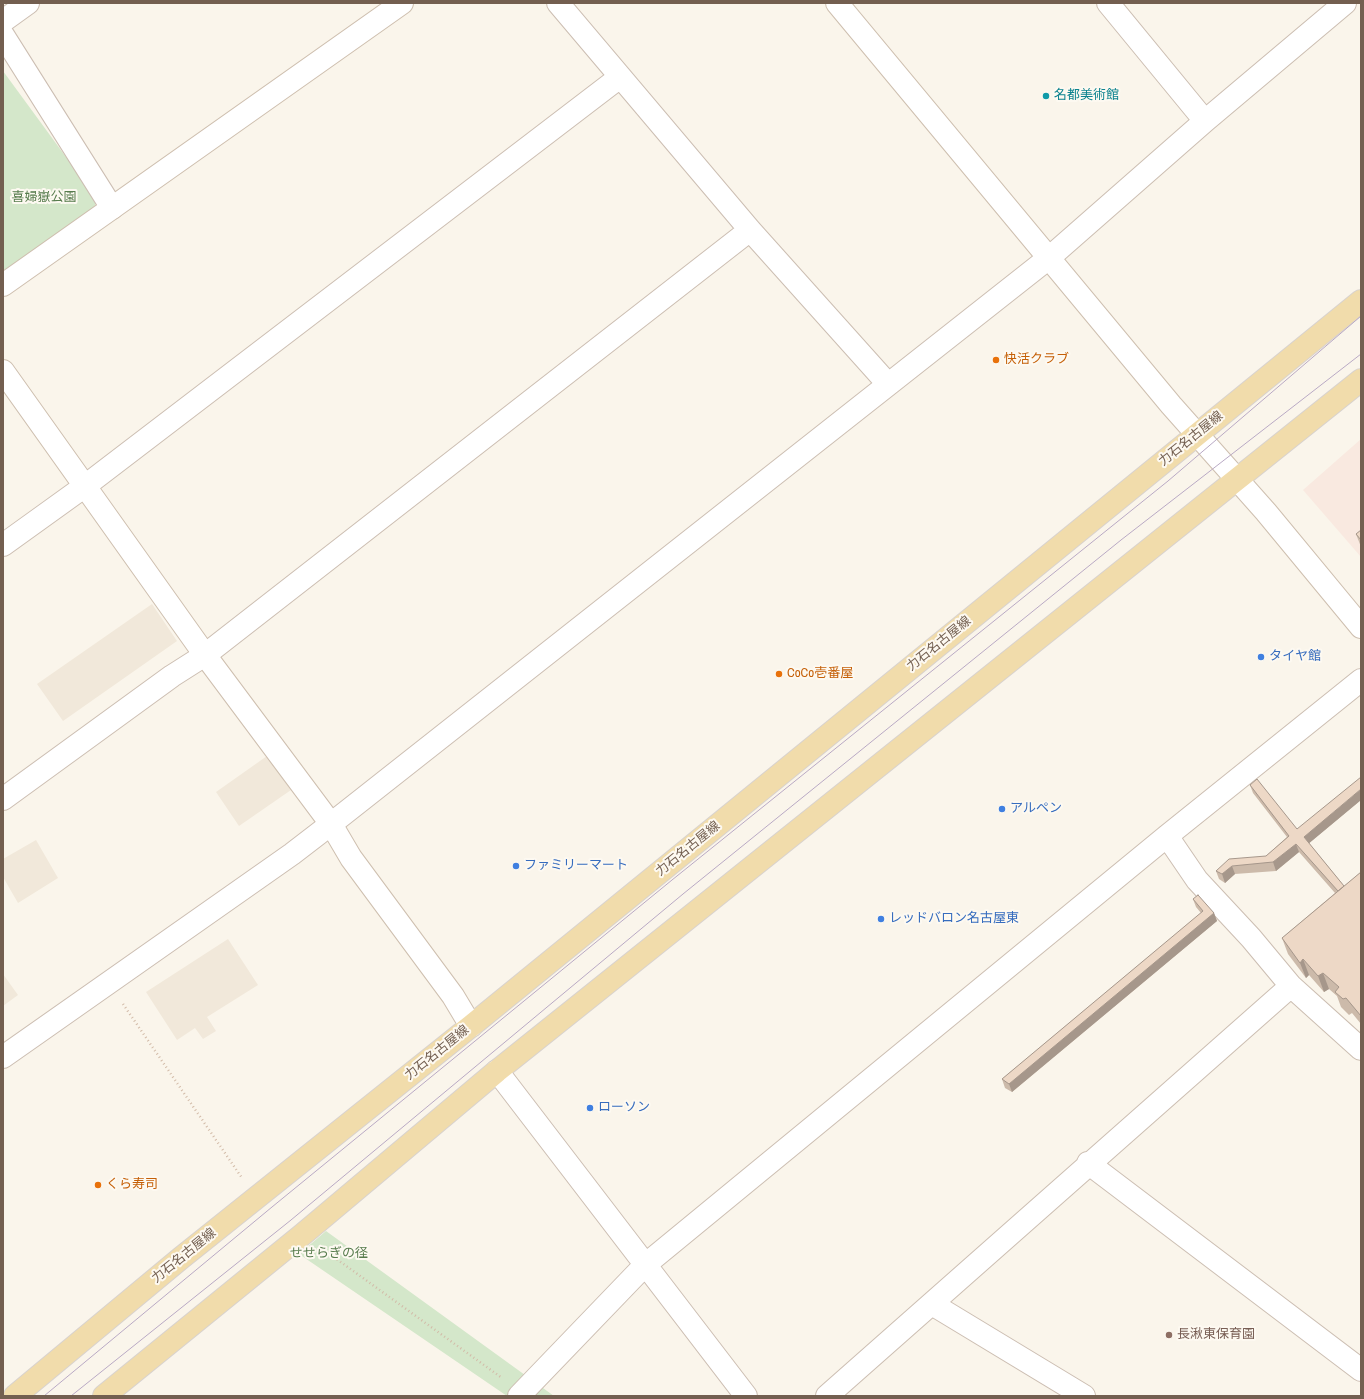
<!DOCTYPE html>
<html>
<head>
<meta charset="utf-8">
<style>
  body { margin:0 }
  #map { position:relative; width:1364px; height:1399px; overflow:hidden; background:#faf5eb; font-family:"Archivo Narrow",sans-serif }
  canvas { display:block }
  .frame { position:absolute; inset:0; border:4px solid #735f50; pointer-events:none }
</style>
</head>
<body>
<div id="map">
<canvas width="1364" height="1399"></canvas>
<div class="frame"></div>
</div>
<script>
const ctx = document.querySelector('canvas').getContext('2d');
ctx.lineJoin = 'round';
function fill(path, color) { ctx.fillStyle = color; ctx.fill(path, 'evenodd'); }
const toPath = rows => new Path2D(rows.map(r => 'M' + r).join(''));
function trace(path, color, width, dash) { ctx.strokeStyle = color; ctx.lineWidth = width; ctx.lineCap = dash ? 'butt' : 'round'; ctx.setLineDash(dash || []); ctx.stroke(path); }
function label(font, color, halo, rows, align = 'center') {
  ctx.font = font + ' "Archivo Narrow","Noto Sans JP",sans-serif'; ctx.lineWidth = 4; ctx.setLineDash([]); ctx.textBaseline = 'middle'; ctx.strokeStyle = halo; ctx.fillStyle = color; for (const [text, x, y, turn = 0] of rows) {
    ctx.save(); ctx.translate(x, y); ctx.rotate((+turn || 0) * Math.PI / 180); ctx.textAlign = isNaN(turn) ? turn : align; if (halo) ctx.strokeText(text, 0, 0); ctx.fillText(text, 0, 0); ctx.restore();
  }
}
const residential = toPath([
  [152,604,177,641,63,721,37,684],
  [267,756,291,790,239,826,216,792],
  [36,840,58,878,18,903,3,877,3,859],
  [228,939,258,985,207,1017,216,1031,203,1039,195,1028,177,1040,146,992],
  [3,974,18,995,3,1006]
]);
const commercial = toPath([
  [1361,439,1361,557,1303,490]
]);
const green = toPath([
  [3,71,96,198,95,206,89,217,3,277],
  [326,1231,554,1396,507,1396,299,1254]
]);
const path = toPath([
  [123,1004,242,1178],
  [324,1250,502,1378]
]);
const street = toPath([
  [558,3,750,230,888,384],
  [1108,3,1205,121],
  [3,21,28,3],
  [3,35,112,208],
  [3,545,85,486,620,77],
  [3,799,172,676,205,655,750,230],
  [1167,836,1197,880,1251,938,1291,986,1361,1049],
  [3,1057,292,854,331,824,1050,257,1205,121,1345,3],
  [497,1071,746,1396],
  [1088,1163,1361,1370],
  [932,1304,1084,1396],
  [519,1396,645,1265,1167,836,1361,680],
  [827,1396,1291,986]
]);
const secondary = toPath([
  [837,3,1171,405,1266,512,1361,627],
  [3,285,402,3],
  [3,371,205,655,331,824,351,858,453,996,471,1026]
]);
const primary = toPath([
  [15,1396,181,1258,471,1026,1361,301],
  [104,1396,302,1235,497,1071,1361,380]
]);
const tram = toPath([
  [44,1396,272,1207,672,880,1168,481,1361,316],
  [71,1396,291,1220,683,894,1121,540,1361,354]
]);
const wall = toPath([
  [1361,530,1361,547,1356,534],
  [1250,785,1297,829,1361,800,1309,843,1344,886,1361,872,1361,1024,1352,1013,1349,1015,1341,1007,1337,996,1329,989,1324,992,1309,975,1306,978,1288,954,1282,938,1335,893,1299,852,1276,871,1235,874,1225,883,1219,879,1216,871,1266,856,1287,837,1253,793],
  [1193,899,1214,913,1217,921,1012,1092,1005,1088,1002,1079,1201,913,1196,907]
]);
const shadedWall = toPath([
  [1361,789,1361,800,1307,845,1304,837],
  [1296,844,1299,852,1276,871,1273,862],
  [1232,866,1235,874,1225,883,1222,874],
  [1214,913,1217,921,1012,1092,1009,1084],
  [1303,959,1309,975,1306,978,1300,963],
  [1323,973,1329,989,1324,992,1318,976]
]);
const building = toPath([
  [1361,530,1361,540,1356,534,1361,530],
  [1361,777,1361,789,1304,837,1344,886,1338,891,1296,844,1273,862,1232,866,1222,874,1216,871,1229,859,1266,856,1289,836,1250,785,1257,779,1297,829,1361,777],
  [1361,872,1361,1016,1346,998,1343,999,1335,992,1339,987,1323,973,1318,976,1303,959,1300,963,1282,938,1361,872],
  [1198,895,1214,913,1009,1084,1002,1079,1203,911,1193,899,1198,895]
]);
const markers = [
  [1046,96,4,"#0f9aa8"],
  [996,360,4,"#e8710a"],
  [1261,657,4,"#3f7fe0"],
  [779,674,4,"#e8710a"],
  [1002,809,4,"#3f7fe0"],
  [516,866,4,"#3f7fe0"],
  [881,919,4,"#3f7fe0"],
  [590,1108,4,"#3f7fe0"],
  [98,1185,4,"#e8710a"],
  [1169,1335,4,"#8d6e63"]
];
const cultureNames = [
  ["名都美術館",1054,96]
];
const parkNames = [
  ["喜婦嶽公園",44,198],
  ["せせらぎの径",329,1254]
];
const foodNames = [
  ["快活クラブ",1004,360],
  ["CoCo壱番屋",787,674],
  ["くら寿司",106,1185]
];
const streetNames = [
  ["力石名古屋線",1191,439,-39],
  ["力石名古屋線",939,644,-39],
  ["力石名古屋線",688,849,-39],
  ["力石名古屋線",437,1053,-39],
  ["力石名古屋線",184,1256,-39]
];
const shopNames = [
  ["タイヤ館",1269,657],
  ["アルペン",1010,809],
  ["ファミリーマート",524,866],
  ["レッドバロン名古屋東",889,919],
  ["ローソン",598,1108]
];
const educationNames = [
  ["長湫東保育園",1177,1335]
];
fill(residential, '#f1e8da');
fill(commercial, '#f9e9e0');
fill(green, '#d4e7ca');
trace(street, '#ccbeb2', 24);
trace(secondary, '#cebfaf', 24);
trace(primary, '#d8d2ce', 24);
trace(path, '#d2bba8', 2.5, [1, 3]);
trace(street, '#fff', 22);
trace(secondary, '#fff', 22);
trace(primary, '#f1dcab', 22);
trace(tram, '#b9a9c4', 1);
fill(wall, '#ccbaaa');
fill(shadedWall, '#a6978b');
fill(building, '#edd8c6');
trace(building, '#a6978b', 1);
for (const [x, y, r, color] of markers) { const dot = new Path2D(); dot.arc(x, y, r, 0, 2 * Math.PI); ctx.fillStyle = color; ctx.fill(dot); trace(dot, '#fdf9f1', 1.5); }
label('13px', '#0d838f', '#fdf9f1', cultureNames, 'left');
label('13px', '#577c4d', '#fdf9f1', parkNames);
label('13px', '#c56008', '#fdf9f1', foodNames, 'left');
label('13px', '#735f50', '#fdf9f1', streetNames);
label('13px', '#366cbe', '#fdf9f1', shopNames, 'left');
label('13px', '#785e54', '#fdf9f1', educationNames, 'left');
</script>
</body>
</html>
